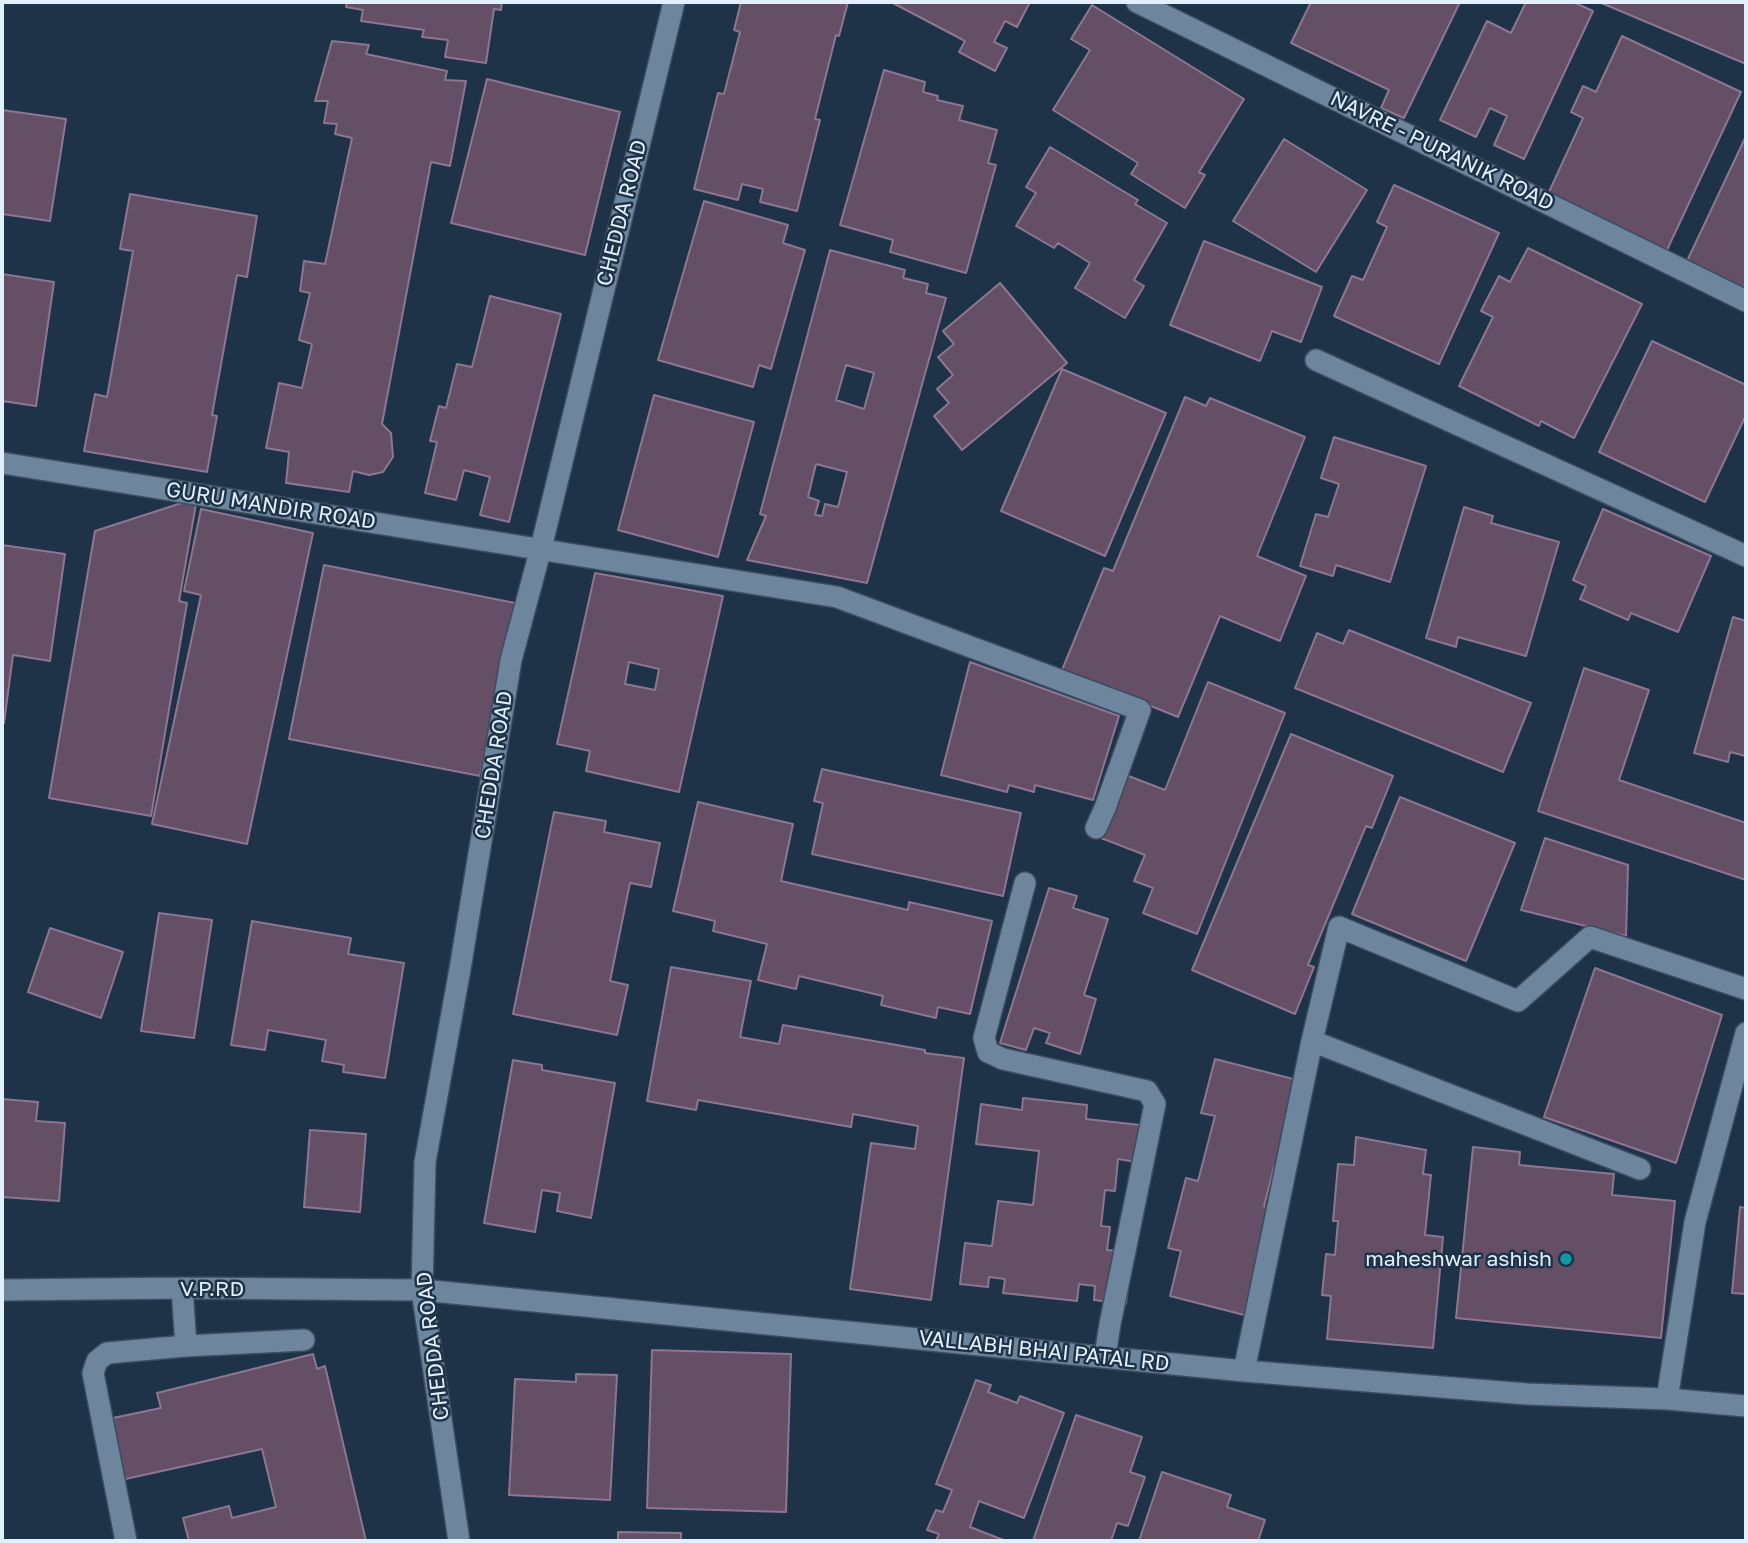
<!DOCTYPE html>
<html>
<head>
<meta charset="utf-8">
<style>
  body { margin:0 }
  #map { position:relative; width:1748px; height:1543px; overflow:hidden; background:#1e3248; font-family:"Golos Text",sans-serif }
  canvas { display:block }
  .frame { position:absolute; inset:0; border:4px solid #e2effd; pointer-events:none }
</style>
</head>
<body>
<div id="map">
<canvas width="1748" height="1543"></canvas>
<div class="frame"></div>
</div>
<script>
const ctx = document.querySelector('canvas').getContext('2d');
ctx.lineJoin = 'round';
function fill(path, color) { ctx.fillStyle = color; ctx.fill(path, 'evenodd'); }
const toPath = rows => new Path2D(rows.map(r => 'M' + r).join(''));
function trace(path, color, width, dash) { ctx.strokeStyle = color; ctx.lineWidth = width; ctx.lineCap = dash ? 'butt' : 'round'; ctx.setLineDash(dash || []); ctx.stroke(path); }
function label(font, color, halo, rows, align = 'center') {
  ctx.font = font + ' "Golos Text",sans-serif'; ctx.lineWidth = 5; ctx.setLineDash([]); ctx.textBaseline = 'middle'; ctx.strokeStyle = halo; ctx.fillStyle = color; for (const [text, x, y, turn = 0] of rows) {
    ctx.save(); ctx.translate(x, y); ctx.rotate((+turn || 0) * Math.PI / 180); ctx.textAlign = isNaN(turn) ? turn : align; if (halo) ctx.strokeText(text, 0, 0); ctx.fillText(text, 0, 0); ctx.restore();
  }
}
const building = toPath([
  [347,2,502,2,501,10,494,9,486,63,445,57,448,40,422,37,424,30,361,21,363,10,346,7,347,2],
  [741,2,848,2,839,36,836,35,815,119,820,120,797,211,760,202,763,189,742,184,738,200,694,189,718,93,724,94,740,32,734,30,741,2],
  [891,2,1030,2,1017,27,1005,21,994,42,1007,48,995,71,959,52,965,41,891,2],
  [1311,2,1429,2,1431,3,1432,2,1460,2,1404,118,1381,108,1389,90,1291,43,1311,2],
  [1526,2,1573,2,1593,11,1524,159,1494,145,1507,116,1490,108,1476,137,1440,120,1487,21,1511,33,1526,2],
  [1599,2,1746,2,1746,64,1599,2],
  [1092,5,1244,99,1199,172,1205,175,1185,208,1131,174,1138,163,1053,110,1090,50,1071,39,1092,5],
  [1622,36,1741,92,1667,250,1548,194,1583,118,1571,112,1583,86,1596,92,1622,36],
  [332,41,369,45,366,54,447,71,445,80,466,81,450,166,431,162,382,424,391,433,393,457,383,472,369,475,353,471,349,492,286,483,289,452,266,448,279,383,302,388,312,344,299,340,310,293,300,291,304,261,325,264,352,138,335,134,337,124,324,123,328,101,315,101,332,41],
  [884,70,925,82,923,92,938,96,937,100,963,106,959,120,997,130,988,163,996,165,966,273,890,252,893,240,840,225,884,70],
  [487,79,620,112,585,255,451,223,487,79],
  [2,110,66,119,50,221,2,214,2,110],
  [1746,136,1746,289,1687,261,1746,136],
  [1284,139,1367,190,1316,272,1233,221,1284,139],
  [1050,147,1138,200,1135,204,1167,223,1134,280,1144,286,1125,318,1075,288,1090,263,1058,243,1054,248,1016,226,1036,193,1026,187,1050,147],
  [1394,185,1499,233,1439,364,1334,316,1352,276,1363,280,1387,227,1377,222,1394,185],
  [130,194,257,216,247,277,237,275,212,415,217,416,207,472,84,451,95,394,107,397,133,251,120,249,130,194],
  [704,201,788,225,783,243,805,250,771,369,759,365,753,387,658,360,704,201],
  [1204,241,1322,287,1301,342,1272,331,1260,361,1170,325,1204,241],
  [1528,248,1642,304,1574,438,1541,421,1539,426,1459,386,1493,317,1481,311,1499,276,1510,282,1528,248],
  [830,250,905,270,903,278,928,284,926,293,946,298,867,583,747,560,766,516,760,514,830,250],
  [846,365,874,373,864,409,836,400,846,365],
  [816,464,847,472,838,507,825,504,822,516,815,515,819,501,808,497,816,464],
  [2,274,54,282,36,406,2,401,2,274],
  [1000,283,1067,363,962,450,934,416,949,403,937,389,953,375,938,357,954,344,943,331,1000,283],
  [490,296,561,314,509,522,480,515,490,477,464,470,456,500,425,493,437,442,430,441,439,406,446,408,457,364,472,367,490,296],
  [1652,341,1746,385,1746,415,1705,502,1599,452,1652,341],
  [1062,369,1166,413,1105,556,1001,511,1062,369],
  [654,395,754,422,718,557,618,530,654,395],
  [1185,397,1206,406,1210,398,1305,437,1257,556,1306,576,1280,641,1220,616,1178,717,1062,670,1104,568,1113,571,1185,397],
  [1334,437,1426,466,1390,582,1336,565,1333,576,1300,566,1316,514,1328,517,1339,484,1321,478,1334,437],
  [197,498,179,601,187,603,151,816,49,798,95,531,197,498],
  [1464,507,1493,516,1491,523,1559,542,1526,656,1458,637,1456,647,1426,638,1464,507],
  [201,509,313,533,247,844,152,824,201,595,184,591,201,509],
  [1603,509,1711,556,1678,632,1631,613,1628,620,1580,599,1586,586,1573,580,1603,509],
  [2,545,65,554,50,661,13,655,4,723,2,722,2,545],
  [324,565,515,603,480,776,289,739,324,565],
  [595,573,723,596,679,792,586,771,590,751,557,744,595,573],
  [629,662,659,669,655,690,625,684,629,662],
  [1733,617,1746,621,1746,756,1730,752,1728,762,1694,753,1733,617],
  [1349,630,1531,703,1503,772,1295,688,1317,633,1343,644,1349,630],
  [970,662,1119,716,1093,800,1035,785,1034,792,1009,785,1007,792,941,775,970,662],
  [1584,668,1649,690,1619,780,1746,823,1746,880,1538,811,1584,668],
  [1208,682,1285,713,1197,934,1143,913,1153,888,1134,881,1145,855,1101,838,1126,775,1165,790,1208,682],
  [1291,734,1393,776,1372,828,1366,826,1308,965,1314,967,1295,1014,1192,970,1291,734],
  [822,769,1021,813,1003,896,812,854,823,803,814,801,822,769],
  [1400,797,1515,843,1466,961,1352,914,1400,797],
  [698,802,793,824,781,881,908,910,909,902,992,921,970,1014,938,1007,936,1018,881,1005,883,996,799,976,796,989,758,980,767,944,713,931,715,921,673,911,698,802],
  [554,812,606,821,604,832,660,843,651,887,630,883,610,981,628,985,617,1035,513,1014,554,812],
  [1545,838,1628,865,1626,936,1521,910,1545,838],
  [1049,888,1077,896,1073,908,1108,919,1084,995,1096,999,1080,1054,1046,1043,1050,1033,1034,1028,1026,1050,1000,1043,1049,888],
  [159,913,212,920,194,1038,141,1031,159,913],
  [252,921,351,938,348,954,404,963,385,1078,343,1072,344,1065,322,1061,326,1040,268,1030,265,1050,231,1045,252,921],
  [50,928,123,952,101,1018,28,992,50,928],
  [671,967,751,981,740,1037,779,1044,783,1025,925,1050,925,1053,964,1058,931,1300,850,1289,871,1143,915,1149,918,1126,853,1114,851,1127,698,1100,696,1110,647,1101,671,967],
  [1595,968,1722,1015,1676,1163,1544,1117,1595,968],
  [1215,1059,1301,1081,1279,1168,1274,1167,1264,1206,1274,1209,1248,1316,1170,1296,1181,1251,1168,1248,1186,1178,1198,1181,1215,1116,1201,1113,1215,1059],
  [513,1060,542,1065,542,1070,615,1083,591,1218,557,1211,560,1193,542,1190,535,1232,484,1223,513,1060],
  [1023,1098,1087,1105,1086,1119,1140,1125,1136,1162,1118,1159,1115,1191,1105,1190,1101,1226,1110,1227,1107,1250,1132,1252,1126,1304,1094,1300,1095,1286,1079,1284,1077,1301,1003,1293,1005,1279,989,1277,988,1287,960,1284,965,1243,992,1246,998,1201,1033,1205,1039,1151,976,1144,981,1104,1022,1110,1023,1098],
  [2,1099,38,1102,36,1121,65,1123,59,1201,2,1197,2,1099],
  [310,1130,366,1134,360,1212,304,1207,310,1130],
  [1356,1137,1426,1150,1423,1174,1431,1175,1425,1235,1443,1237,1433,1348,1327,1339,1331,1296,1322,1295,1326,1254,1335,1255,1338,1221,1333,1221,1338,1164,1354,1165,1356,1137],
  [1473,1147,1520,1152,1519,1165,1614,1174,1612,1195,1675,1201,1661,1338,1456,1318,1473,1147],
  [1740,1207,1746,1208,1746,1294,1732,1293,1740,1207],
  [652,1350,791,1354,786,1512,647,1508,652,1350],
  [313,1354,317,1369,325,1366,366,1541,189,1541,183,1518,229,1506,232,1518,276,1507,262,1449,121,1480,108,1419,161,1408,157,1393,313,1354],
  [576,1374,617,1375,610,1500,509,1495,515,1379,576,1382,576,1374],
  [976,1380,991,1385,988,1392,1017,1403,1020,1396,1064,1413,1024,1518,979,1501,970,1527,1006,1541,936,1541,939,1534,927,1530,936,1510,943,1512,952,1490,936,1484,976,1380],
  [1076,1415,1142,1437,1130,1472,1145,1477,1128,1526,1117,1523,1111,1541,1033,1541,1076,1415],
  [1162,1472,1231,1495,1227,1507,1265,1520,1258,1541,1139,1541,1162,1472],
  [618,1532,681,1533,681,1541,618,1541,618,1532]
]);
const minor = toPath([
  [1137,2,1746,301],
  [1316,360,1746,556],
  [2,463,837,597,1140,710,1105,808,1096,828],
  [1025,883,984,1038,988,1052,1003,1059,1147,1091,1155,1104,1110,1324,1105,1356],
  [1312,1041,1640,1169],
  [182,1288,186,1346],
  [2,1290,182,1288,422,1290,1244,1371,1527,1394,1667,1399,1746,1406],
  [1244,1371,1312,1041,1339,927,1518,1001,1590,937,1746,989],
  [1667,1399,1695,1222,1746,1033],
  [126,1541,93,1373,97,1361,107,1353,186,1346,304,1340],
  [459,1541,422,1290,425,1162,460,969,511,660,541,548,674,2]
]);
const markers = [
  [1566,1259,7,"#0f9aa8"]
];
const streetNames = [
  ["NAVRE - PURANIK ROAD",1442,151,26],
  ["CHEDDA ROAD",622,213,-76],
  ["GURU MANDIR ROAD",271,506,9],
  ["CHEDDA ROAD",494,765,-81],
  ["V.P.RD",212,1289],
  ["CHEDDA ROAD",433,1346,-97],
  ["VALLABH BHAI PATAL RD",1044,1351,6]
];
const poiNames = [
  ["maheshwar ashish",1552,1259]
];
fill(building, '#644f67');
trace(building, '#8d7790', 2);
trace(minor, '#3b4d5f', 24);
trace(minor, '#6e859e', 21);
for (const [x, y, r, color] of markers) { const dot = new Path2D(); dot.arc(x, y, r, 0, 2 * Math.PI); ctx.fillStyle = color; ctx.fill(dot); trace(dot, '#1e3248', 2.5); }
label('21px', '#e2effd', '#1e3248', streetNames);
label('21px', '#e2effd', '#1e3248', poiNames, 'right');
</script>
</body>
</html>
